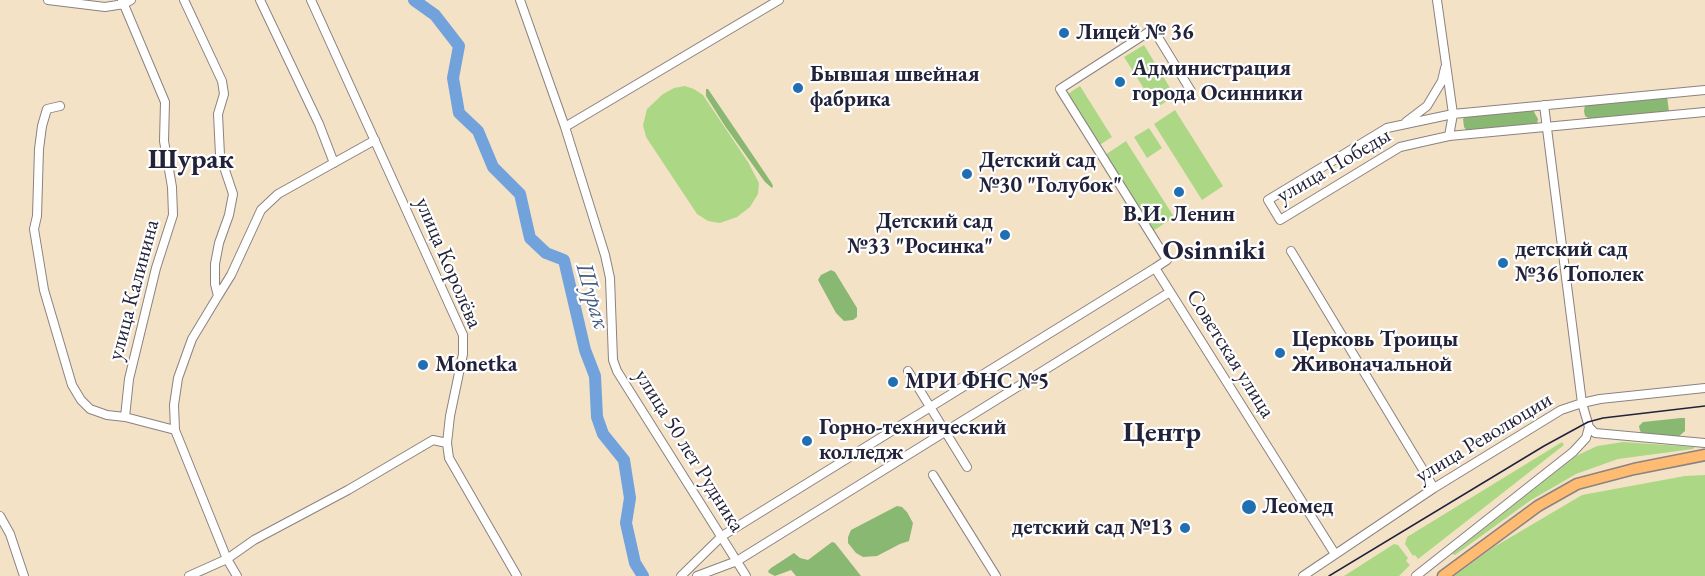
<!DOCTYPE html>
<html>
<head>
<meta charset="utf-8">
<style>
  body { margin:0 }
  canvas { display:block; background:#f4e2c7 }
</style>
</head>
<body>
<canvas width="1705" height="576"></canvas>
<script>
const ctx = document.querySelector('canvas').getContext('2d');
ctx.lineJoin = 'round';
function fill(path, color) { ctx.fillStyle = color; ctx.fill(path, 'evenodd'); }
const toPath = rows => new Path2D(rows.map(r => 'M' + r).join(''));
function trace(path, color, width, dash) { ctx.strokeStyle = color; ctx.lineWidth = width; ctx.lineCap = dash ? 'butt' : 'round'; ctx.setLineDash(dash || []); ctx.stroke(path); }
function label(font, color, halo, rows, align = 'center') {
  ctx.font = font + ' "EB Garamond",serif'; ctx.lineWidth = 4.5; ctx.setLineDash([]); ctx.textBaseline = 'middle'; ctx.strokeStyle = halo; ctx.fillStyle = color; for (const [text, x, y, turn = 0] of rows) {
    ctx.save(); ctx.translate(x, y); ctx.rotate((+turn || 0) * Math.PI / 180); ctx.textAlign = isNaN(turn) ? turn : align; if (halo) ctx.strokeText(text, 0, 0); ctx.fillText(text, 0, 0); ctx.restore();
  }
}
const green = toPath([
  [1144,45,1175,96,1156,108,1124,57],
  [685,86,694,89,703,95,748,162,759,183,758,194,750,207,737,217,720,223,708,221,697,214,646,137,643,125,647,109,663,94,674,88],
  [1080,86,1112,137,1098,146,1066,95],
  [1175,110,1223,186,1202,200,1154,124],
  [1149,128,1162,148,1147,158,1134,137],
  [1126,141,1174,217,1153,231,1105,155],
  [1562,442,1564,445,1422,556,1418,559,1415,555,1413,556,1405,544,1407,537],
  [1623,442,1695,447,1693,449,1618,459,1576,474,1531,500,1455,555,1452,554,1576,456,1597,446],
  [1705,475,1705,576,1454,576,1494,547,1582,495,1685,476],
  [1394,544,1398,545,1408,558,1406,561,1410,565,1399,576,1344,576]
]);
const forest = toPath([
  [706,89,708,89,771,182,773,186,772,188,765,182,725,126,706,96],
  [1667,96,1669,112,1590,119,1585,116,1584,111,1585,105],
  [1533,110,1538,119,1537,124,1467,131,1464,127,1463,119,1468,114],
  [831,270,835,272,857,308,857,317,853,320,844,321,836,313,818,280,821,275],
  [1681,418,1685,418,1685,431,1677,438,1645,435,1640,431,1639,426,1643,422],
  [897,506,902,507,907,512,913,523,909,541,900,544,877,556,863,557,856,553,848,543,848,537,851,530],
  [832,542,835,543,861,576,796,576,791,570,775,576,769,573,768,571,771,568,794,553,800,558,808,560]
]);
const river = toPath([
  [414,0,435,15,459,46,453,78,459,113,478,131,493,167,520,194,530,238,546,253,564,260,585,350,595,376,597,417,603,434,624,460,630,498,626,523,635,563,643,576]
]);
const minor = toPath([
  [48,0,105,7,124,4,131,0],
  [122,0,165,102,164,141,172,187,173,215,156,268,129,379,125,417],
  [184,0,222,81,224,94,218,114,220,155,233,194,229,215,219,243,215,264,215,284,218,296,192,339,178,378,174,405,175,430,227,559,237,576],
  [260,0,319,124,334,163],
  [311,0,463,335,463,354,450,416,447,443,449,458,517,576],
  [520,0,565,127,605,255,610,278,613,360,617,371,746,576],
  [1437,0,1453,114,1449,136],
  [1705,90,1453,114,1387,128,1268,200,1280,220,1400,147,1422,142,1449,136,1705,112],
  [1191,91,1153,29,1060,89,1167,260,1155,268,1335,554],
  [1544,105,1582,403,1589,427],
  [60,106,47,109,42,126,39,149,37,216,34,229,44,290,72,385,81,400,90,409,107,415,125,417,175,430],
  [1406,122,1427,106,1442,81,1445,68],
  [565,127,779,0],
  [1291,251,1434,488],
  [218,296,231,275,261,210,278,194,375,140],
  [908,371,967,467],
  [933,475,996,576],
  [0,516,10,534,24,576],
  [189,576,227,559,254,540,348,490,433,440,447,443],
  [681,576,722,536,1155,268],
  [697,576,737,561,1170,292],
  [1303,576,1434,488,1561,410,1582,403,1600,399,1705,388],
  [1416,576,1573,452,1586,438,1589,427,1595,433,1705,443]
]);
const major = toPath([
  [1443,576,1538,506,1577,484,1634,469,1705,455]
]);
const tram = toPath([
  [1329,576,1544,446,1588,422,1603,418,1705,406]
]);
const markers = [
  [1064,33,6,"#1f6fb2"],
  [1120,82,6,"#1f6fb2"],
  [798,88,6,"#1f6fb2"],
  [967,174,6,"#1f6fb2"],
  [1179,192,6,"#1f6fb2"],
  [1005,235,6,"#1f6fb2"],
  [1503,263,6,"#1f6fb2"],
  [1280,353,6,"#1f6fb2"],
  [423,365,6,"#1f6fb2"],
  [893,382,6,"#1f6fb2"],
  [807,441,6,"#1f6fb2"],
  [1249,507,8,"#1f6fb2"],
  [1185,528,6,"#1f6fb2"]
];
const poiNames = [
  ["Лицей № 36",1076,33],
  ["Администрация",1132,69],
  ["города Осинники",1132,94],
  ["Бывшая швейная",810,75],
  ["фабрика",810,100],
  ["Детский сад",979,161],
  ["№30 \"Голубок\"",979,186],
  ["В.И. Ленин",1179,215,"center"],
  ["Детский сад",993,222,"right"],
  ["№33 \"Росинка\"",993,247,"right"],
  ["детский сад",1515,250],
  ["№36 Тополек",1515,275],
  ["Церковь Троицы",1292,340],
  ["Живоначальной",1292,365],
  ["Monetka",435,365],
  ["МРИ ФНС №5",905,382],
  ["Горно-технический",819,428],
  ["колледж",819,453],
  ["Леомед",1262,507],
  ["детский сад №13",1173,528,"right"]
];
const streetNames = [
  ["улица Победы",1334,166,-30],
  ["улица Королёва",448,263,67],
  ["улица Калинина",134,290,-75],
  ["Советская улица",1230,354,58],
  ["улица Революции",1484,438,-31],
  ["улица 50 лет Рудника",689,451,58]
];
const waterNames = [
  ["Шурак",592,296,74]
];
const districtNames = [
  ["Шурак",191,160],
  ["Osinniki",1214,251],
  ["Центр",1162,433]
];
fill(green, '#acd885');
fill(forest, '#89b872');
trace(river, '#71a2dc', 12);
trace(minor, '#8b8281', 10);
trace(major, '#8b8281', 13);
trace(minor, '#fff', 8);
trace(major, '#ffbb71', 10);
trace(tram, '#22223b', 1.5);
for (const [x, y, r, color] of markers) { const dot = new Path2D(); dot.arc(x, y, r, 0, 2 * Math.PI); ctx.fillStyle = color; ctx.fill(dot); trace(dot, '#fff', 2); }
label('bold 22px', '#22223b', '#fff', poiNames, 'left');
label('22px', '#22223b', '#fff', streetNames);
label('italic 24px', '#465c83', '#fff', waterNames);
label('bold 28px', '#22223b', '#fff', districtNames);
</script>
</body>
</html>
